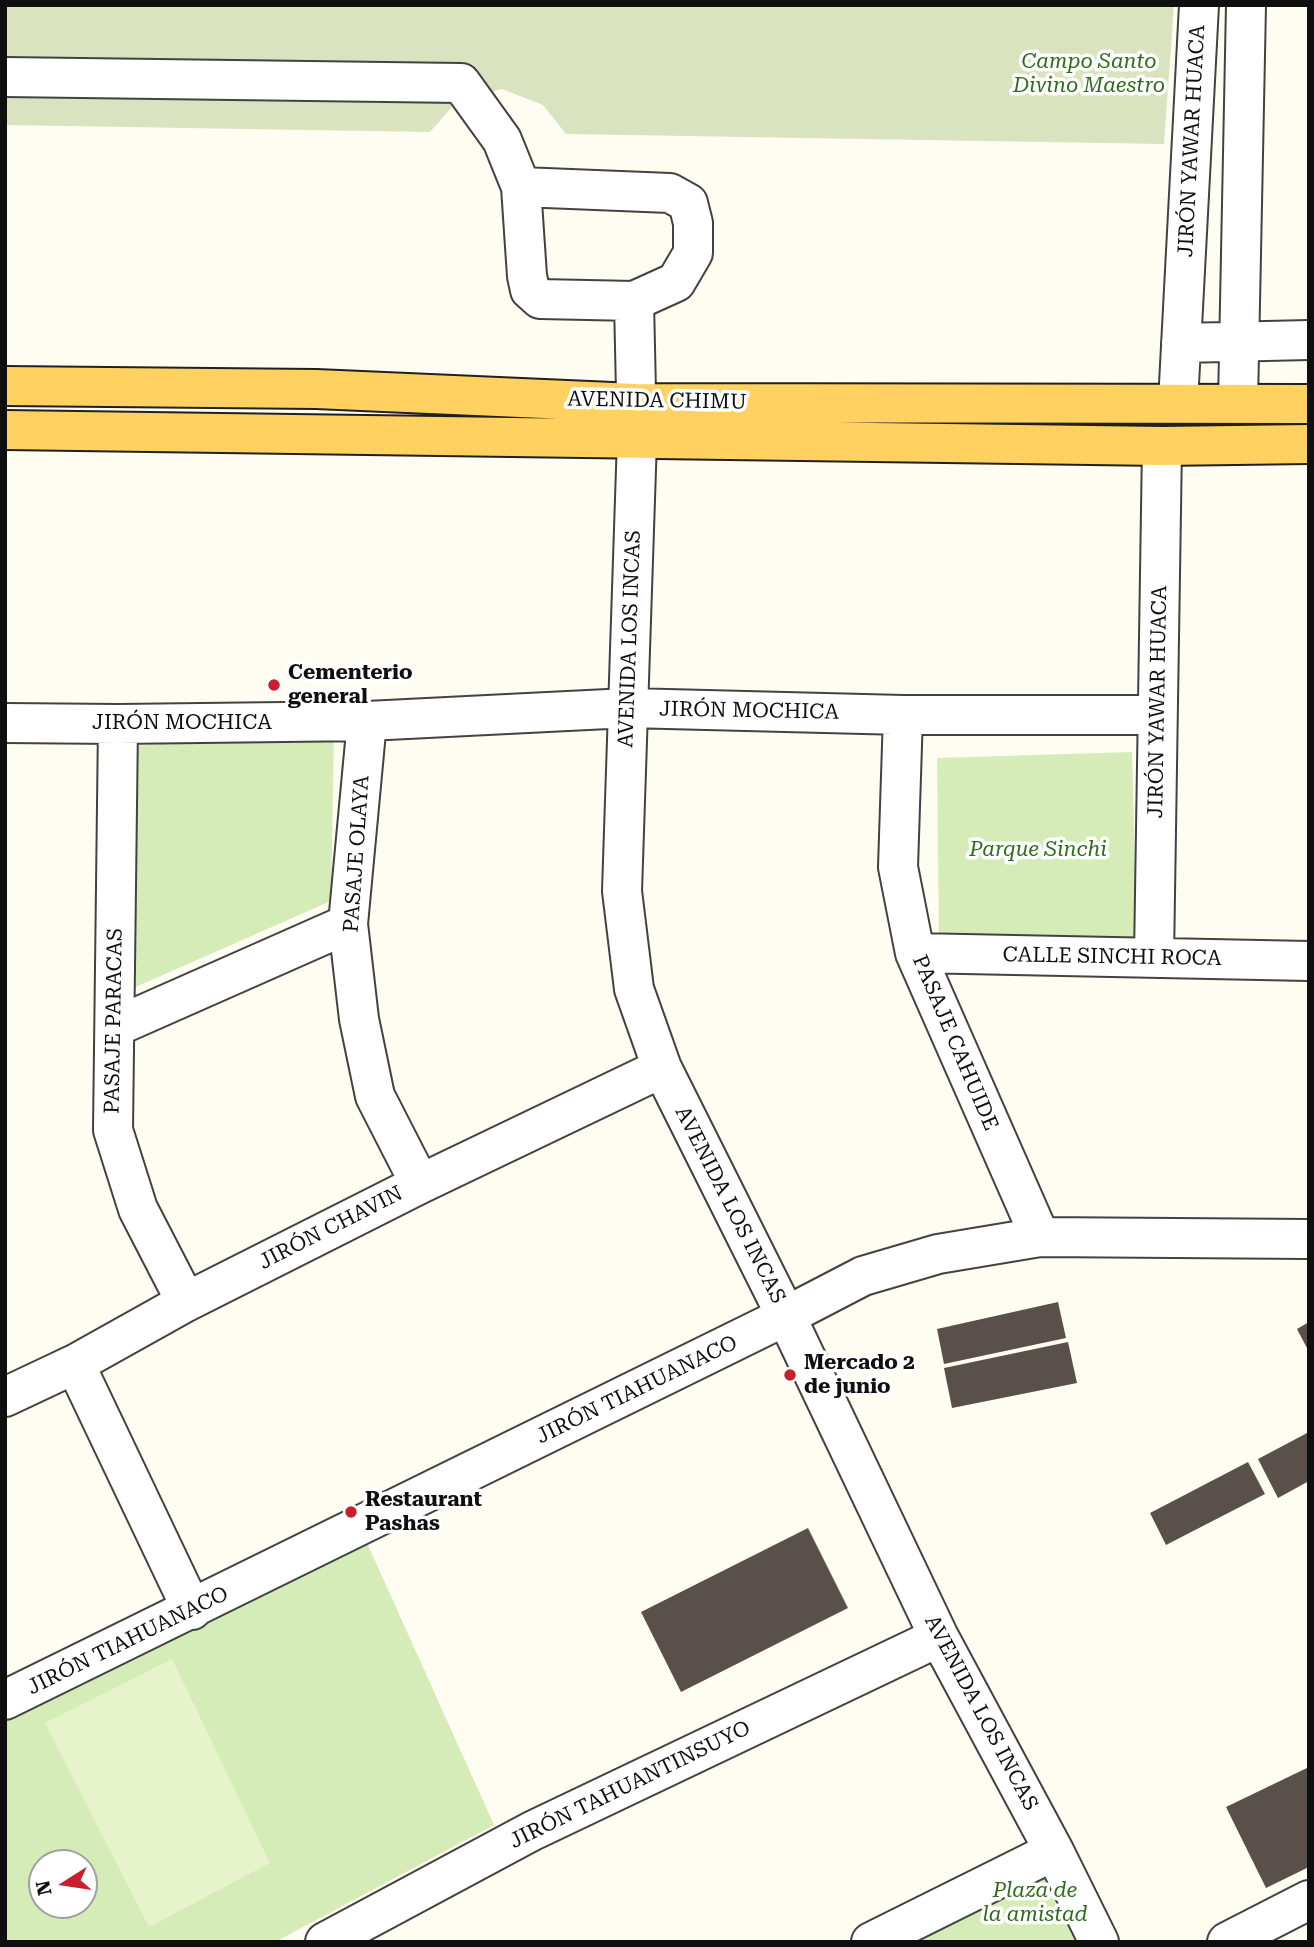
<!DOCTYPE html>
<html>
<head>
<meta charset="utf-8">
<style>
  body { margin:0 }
  #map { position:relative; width:1314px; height:1947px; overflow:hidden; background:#fffcf1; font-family:"Roboto Serif",serif }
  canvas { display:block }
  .frame { position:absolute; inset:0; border:7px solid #0f0f0f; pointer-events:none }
  .north { position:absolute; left:28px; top:1849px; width:70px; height:70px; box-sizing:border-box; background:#fff; border:2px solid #9f9f9f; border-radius:50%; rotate:258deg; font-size:19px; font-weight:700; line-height:28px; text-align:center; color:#0f0f0f }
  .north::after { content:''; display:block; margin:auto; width:24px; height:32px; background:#c81e2e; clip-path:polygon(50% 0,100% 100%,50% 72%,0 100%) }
</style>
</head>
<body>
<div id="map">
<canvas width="1314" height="1947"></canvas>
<div class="frame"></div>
<div class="north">N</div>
</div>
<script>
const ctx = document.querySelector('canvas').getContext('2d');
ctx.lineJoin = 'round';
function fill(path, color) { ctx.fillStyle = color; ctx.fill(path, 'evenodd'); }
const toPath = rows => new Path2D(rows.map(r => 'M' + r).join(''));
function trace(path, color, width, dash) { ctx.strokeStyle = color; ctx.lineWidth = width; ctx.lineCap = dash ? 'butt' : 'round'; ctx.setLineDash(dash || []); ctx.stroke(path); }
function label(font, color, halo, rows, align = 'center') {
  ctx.font = font + ' "Roboto Serif",serif'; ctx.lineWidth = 7; ctx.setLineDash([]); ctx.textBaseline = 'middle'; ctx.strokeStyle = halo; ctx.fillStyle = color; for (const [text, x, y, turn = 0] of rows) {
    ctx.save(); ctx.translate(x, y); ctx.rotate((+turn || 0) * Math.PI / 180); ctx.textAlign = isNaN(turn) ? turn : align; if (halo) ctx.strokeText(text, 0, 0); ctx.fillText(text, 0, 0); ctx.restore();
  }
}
const green = toPath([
  [334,732,331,901,131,989,133,746],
  [1132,752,1137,946,939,944,937,758],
  [367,1543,494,1825,275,1942,5,1942,5,1722],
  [42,1863,84,1863,84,1905,42,1905],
  [1054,1851,1098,1942,873,1942]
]);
const cemetery = toPath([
  [5,5,1174,5,1164,144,566,134,543,105,502,89,457,101,430,132,5,125]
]);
const pitch = toPath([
  [172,1659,270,1863,149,1927,45,1723]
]);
const building = toPath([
  [1058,1302,1066,1338,944,1364,937,1329],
  [1309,1322,1309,1352,1297,1329],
  [1068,1342,1077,1383,952,1408,944,1368],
  [1309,1432,1309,1481,1278,1498,1258,1459],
  [1248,1462,1265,1494,1166,1545,1150,1513],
  [808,1528,848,1608,681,1692,641,1612],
  [1309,1767,1309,1867,1266,1888,1226,1807]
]);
const minor = toPath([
  [5,77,461,83,502,140,521,187,527,276,530,290,540,299,634,301],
  [521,187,670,193,688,203,693,223,693,253,676,282,634,301,637,439,622,891,634,989,662,1068,786,1316,939,1637,1054,1851,1099,1942],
  [1181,343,1309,340],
  [1178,403,1199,5],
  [1238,403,1246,5],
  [903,715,898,867,915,953,1040,1237],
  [367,721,348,924,359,1019,375,1096,420,1184],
  [5,723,118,724,367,721,628,708,903,715,1157,715],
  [118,724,113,1130,138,1209,186,1302],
  [915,953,1309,961],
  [1154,958,1162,446],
  [115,1027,348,924],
  [75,1364,192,1610],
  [5,1397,75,1364,186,1302,420,1184,662,1068],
  [5,1700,786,1316,863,1276,938,1254,1040,1237,1309,1239],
  [325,1942,532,1831,939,1637],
  [871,1942,1054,1851],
  [1227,1942,1309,1900]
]);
const major = toPath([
  [5,386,316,389,635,403,1309,404],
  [5,430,1162,446,1309,444]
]);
const markers = [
  [274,685,7,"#c81e2e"],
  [790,1375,7,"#c81e2e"],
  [351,1512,7,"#c81e2e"]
];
const parkNames = [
  ["Campo Santo",1089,62],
  ["Divino Maestro",1089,86],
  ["Parque Sinchi",1038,850],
  ["Plaza de",1035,1891],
  ["la amistad",1035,1915]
];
const streetNames = [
  ["JIRÓN YAWAR HUACA",1192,141,-87],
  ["AVENIDA CHIMU",657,401,1],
  ["AVENIDA LOS INCAS",630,639,-88],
  ["JIRÓN YAWAR HUACA",1158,702,-89],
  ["JIRÓN MOCHICA",749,711,1],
  ["JIRÓN MOCHICA",182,723],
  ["PASAJE OLAYA",357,854,-86],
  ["CALLE SINCHI ROCA",1112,957,1],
  ["PASAJE PARACAS",114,1021,-89],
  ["PASAJE CAHUIDE",955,1043,67],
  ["AVENIDA LOS INCAS",730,1205,63],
  ["JIRÓN CHAVIN",331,1228,-27],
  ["JIRÓN TIAHUANACO",637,1390,-26],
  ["JIRÓN TIAHUANACO",128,1641,-26],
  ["AVENIDA LOS INCAS",981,1713,62],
  ["JIRÓN TAHUANTINSUYO",630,1785,-26]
];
const poiNames = [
  ["Cementerio",288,673],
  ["general",288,697],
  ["Mercado 2",804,1363],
  ["de junio",804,1387],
  ["Restaurant",365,1500],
  ["Pashas",365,1524]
];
fill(green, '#d6ecb8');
fill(cemetery, '#d9e3c0');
fill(pitch, '#e7f3ca');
fill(building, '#594f4b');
trace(minor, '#424242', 42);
trace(major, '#202020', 42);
trace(minor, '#fff', 38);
trace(major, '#ffd161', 38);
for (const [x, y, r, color] of markers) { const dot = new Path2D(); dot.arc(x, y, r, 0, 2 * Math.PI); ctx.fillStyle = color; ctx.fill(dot); trace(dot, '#fff', 2.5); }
label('italic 21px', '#2f6c1b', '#fff', parkNames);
label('21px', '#0f0f0f', '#fff', streetNames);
label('bold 21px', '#0f0f0f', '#fff', poiNames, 'left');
</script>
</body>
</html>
